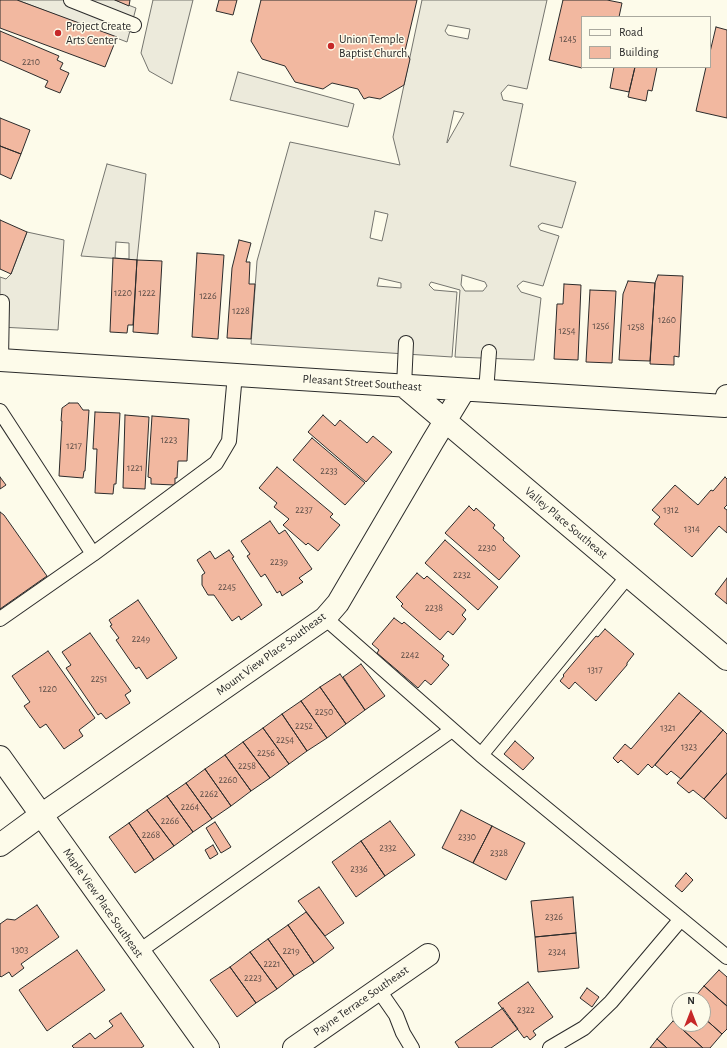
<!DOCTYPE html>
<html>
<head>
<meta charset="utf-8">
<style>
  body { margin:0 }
  #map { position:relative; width:727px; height:1048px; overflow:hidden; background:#fdfbea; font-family:"Alegreya Sans",sans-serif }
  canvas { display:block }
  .legend { position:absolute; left:581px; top:16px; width:130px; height:52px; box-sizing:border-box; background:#fdfbea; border:1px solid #a9a89e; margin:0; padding:5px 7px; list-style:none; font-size:12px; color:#2b2b2b }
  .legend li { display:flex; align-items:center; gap:8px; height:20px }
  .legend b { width:20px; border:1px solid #a9a89e }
  .north { position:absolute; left:671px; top:992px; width:40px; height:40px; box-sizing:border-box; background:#fdfbea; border:1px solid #a9a89e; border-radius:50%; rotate:0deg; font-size:11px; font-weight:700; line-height:16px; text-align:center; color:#2b2b2b }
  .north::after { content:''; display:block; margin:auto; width:14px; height:18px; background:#c62828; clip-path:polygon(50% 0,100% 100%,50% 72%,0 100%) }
</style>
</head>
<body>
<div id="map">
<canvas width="727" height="1048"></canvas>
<ul class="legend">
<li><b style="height:5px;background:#fdfbea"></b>Road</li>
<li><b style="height:11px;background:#f2b8a0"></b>Building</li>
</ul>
<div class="north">N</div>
</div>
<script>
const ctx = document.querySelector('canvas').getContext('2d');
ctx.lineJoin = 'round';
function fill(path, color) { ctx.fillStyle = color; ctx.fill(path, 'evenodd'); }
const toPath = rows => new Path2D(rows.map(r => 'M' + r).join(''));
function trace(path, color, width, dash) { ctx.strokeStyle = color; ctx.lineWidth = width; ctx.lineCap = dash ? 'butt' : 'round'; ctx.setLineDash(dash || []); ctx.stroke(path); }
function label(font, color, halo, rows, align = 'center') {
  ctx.font = font + ' "Alegreya Sans",sans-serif'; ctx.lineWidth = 3; ctx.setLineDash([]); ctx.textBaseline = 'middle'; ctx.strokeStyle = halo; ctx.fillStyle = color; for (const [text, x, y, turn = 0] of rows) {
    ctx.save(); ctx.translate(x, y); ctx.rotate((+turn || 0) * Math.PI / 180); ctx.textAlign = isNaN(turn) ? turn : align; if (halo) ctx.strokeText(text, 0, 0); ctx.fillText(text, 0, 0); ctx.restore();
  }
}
const parking = toPath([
  [17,0,115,0,136,8,127,42,17,0],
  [153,0,193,0,172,84,149,71,141,53,153,0],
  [422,0,547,0,527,89,508,85,501,93,503,100,523,104,510,166,576,182,562,228,542,223,538,226,540,230,559,236,543,286,523,281,517,286,521,292,541,298,534,360,455,357,460,290,431,282,429,285,434,290,457,292,452,357,251,344,257,261,290,142,400,165,393,137,422,0],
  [448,25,470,29,468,39,448,35,445,31,448,25],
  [454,111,464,113,447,143,447,142,454,111],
  [375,211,388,214,382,241,370,238,375,211],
  [462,275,485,282,487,286,483,291,465,291,461,285,462,275],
  [379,278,401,283,401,288,377,286,379,278],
  [238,72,354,104,348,127,230,100,238,72],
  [107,164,146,174,137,260,81,256,107,164],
  [116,242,129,243,129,259,115,258,116,242],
  [27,232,64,240,58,330,0,327,0,277,6,279,11,274,27,232]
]);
const building = toPath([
  [0,0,17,0,117,37,105,67,0,28,0,0],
  [115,0,130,0,129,6,115,0],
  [219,0,237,0,233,15,216,11,219,0],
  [261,0,417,0,405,51,410,59,404,85,380,99,369,97,364,99,358,89,332,83,323,89,295,82,285,66,262,59,251,41,261,0],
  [563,0,607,0,622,3,619,17,582,17,582,68,549,60,563,0],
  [716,27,727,30,727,118,696,111,706,67,710,67,710,52,716,27],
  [0,31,59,56,57,60,63,63,60,69,69,73,60,93,45,87,48,81,0,60,0,31],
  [614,67,635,67,629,92,610,88,614,67],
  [635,67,657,67,652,91,648,90,646,101,628,97,635,67],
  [0,118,30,130,21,154,0,146,0,118],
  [0,146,21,154,11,179,0,174,0,146],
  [0,220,27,232,11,274,0,269,0,220],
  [239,240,251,243,246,262,250,262,249,284,255,284,251,339,227,338,232,268,239,240],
  [197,253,224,255,218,339,192,337,197,253],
  [113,258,137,260,133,325,128,325,127,333,110,332,113,258],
  [137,260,162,261,158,334,133,332,137,260],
  [658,275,683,276,679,357,674,356,674,365,650,364,655,283,658,275],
  [628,281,655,283,650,361,619,360,623,294,628,281],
  [564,284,581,285,578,360,554,359,557,304,563,304,564,284],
  [590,290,616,291,612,363,586,362,590,290],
  [69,403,78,403,83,410,89,410,85,471,84,471,83,478,59,476,62,421,61,421,62,408,69,403],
  [95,412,120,413,116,484,114,484,113,494,95,493,97,449,93,449,95,412],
  [125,415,149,417,145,489,123,488,125,415],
  [323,415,335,426,340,420,367,443,373,436,392,452,366,482,308,432,323,415],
  [152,416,189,419,187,461,178,461,177,478,175,478,175,485,151,484,151,478,148,477,152,416],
  [312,438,365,483,345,505,293,460,312,438],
  [277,467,333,514,330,517,340,525,318,551,308,543,306,545,283,525,289,519,274,507,277,503,259,488,277,467],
  [0,477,6,485,0,489,0,477],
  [725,477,727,479,727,505,724,508,727,510,727,533,719,526,692,557,654,524,660,517,652,510,675,485,698,505,711,490,713,491,725,477],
  [469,506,474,511,476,508,495,525,493,528,504,538,503,540,520,556,499,580,445,533,469,506],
  [0,512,4,515,47,576,0,609,0,512],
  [270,521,279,534,285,530,312,569,299,578,303,582,282,596,280,591,277,593,265,574,261,577,247,556,250,554,241,541,270,521],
  [445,540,498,587,478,610,425,563,445,540],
  [229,550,234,557,232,558,262,605,241,620,239,616,232,621,214,595,208,595,202,585,202,575,205,573,197,560,210,551,215,559,229,550],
  [417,573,424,579,427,576,466,610,462,615,466,619,453,635,448,631,440,640,401,606,403,604,396,597,417,573],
  [727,578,727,604,715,594,727,578],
  [138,600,177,658,147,679,139,667,136,669,116,640,119,638,110,626,112,625,109,620,138,600],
  [394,618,402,624,404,622,444,656,442,659,449,665,431,685,425,680,418,688,377,653,379,650,372,644,394,618],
  [605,629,634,654,627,663,627,665,596,701,575,682,569,689,560,681,564,676,563,675,596,636,598,637,605,629],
  [90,633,131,691,125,695,130,703,106,719,101,713,98,715,66,668,71,665,62,652,90,633],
  [48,651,95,718,79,730,83,736,64,749,46,724,40,728,24,706,30,702,12,676,48,651],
  [361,664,385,696,365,710,343,677,361,664],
  [340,674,365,710,346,724,320,687,340,674],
  [320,687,346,724,327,738,301,701,320,687],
  [679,693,701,711,652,768,648,764,638,775,621,760,618,763,613,758,625,744,631,749,679,693],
  [301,701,327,738,307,751,282,714,301,701],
  [701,711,723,730,681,779,671,771,667,775,655,765,701,711],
  [282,714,307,751,289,764,263,728,282,714],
  [263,728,289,764,270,778,243,742,263,728],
  [723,730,727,734,727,773,704,799,693,790,689,793,677,783,723,730],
  [515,741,534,758,523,770,504,754,515,741],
  [243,742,270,778,251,791,225,755,243,742],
  [225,755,251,791,231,806,205,769,225,755],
  [205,769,231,806,212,819,186,783,205,769],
  [727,773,727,817,726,819,704,799,727,773],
  [186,783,212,819,193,832,167,796,186,783],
  [167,796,193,832,174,846,147,810,167,796],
  [147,810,174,846,154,860,129,823,147,810],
  [461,810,492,826,473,863,442,848,461,810],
  [390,821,415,855,385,876,361,841,390,821],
  [215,822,231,847,221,853,206,828,215,822],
  [129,823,154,860,135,873,109,837,129,823],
  [492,826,525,843,506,880,473,863,492,826],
  [361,841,385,876,356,897,332,862,361,841],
  [213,845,218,854,210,859,205,850,213,845],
  [686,873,693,880,682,892,675,886,686,873],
  [319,887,344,923,325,936,298,901,319,887],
  [573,897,576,933,535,937,531,901,573,897],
  [37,905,59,937,21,964,24,968,12,977,9,972,1,977,0,976,0,924,7,919,15,920,37,905],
  [306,912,334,948,314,963,288,925,306,912],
  [288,925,314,963,294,976,268,939,288,925],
  [576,933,579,968,538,972,535,937,576,933],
  [268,939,294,976,277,989,250,952,268,939],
  [77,950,105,990,47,1031,19,990,77,950],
  [250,952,277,989,256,1003,230,967,250,952],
  [230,967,256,1003,237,1017,210,980,230,967],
  [719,970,727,977,727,1006,704,986,719,970],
  [528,982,553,1017,533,1031,536,1035,530,1040,527,1036,524,1038,498,1003,528,982],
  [704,986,727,1006,727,1029,722,1034,703,1017,703,1000,692,1000,704,986],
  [587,988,599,997,592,1007,580,998,587,988],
  [503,1008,518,1029,491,1048,459,1048,455,1042,503,1008],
  [121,1013,144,1046,141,1048,74,1048,72,1046,90,1033,95,1039,113,1026,109,1021,121,1013],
  [679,1015,679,1024,703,1024,703,1017,722,1034,710,1048,703,1048,673,1021,679,1015],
  [673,1021,703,1048,667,1048,657,1039,673,1021],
  [657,1039,667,1048,650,1048,657,1039]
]);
const lane = toPath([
  [71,0,134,25],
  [1,360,2,302],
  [404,386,406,343],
  [486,392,489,352],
  [0,411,93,554],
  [325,618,481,755,727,957],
  [0,619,93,554,216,463,229,441,235,374],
  [481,755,628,576],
  [138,952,452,730],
  [378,989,396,1015,403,1033,412,1048],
  [550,1048,584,1028,611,1002,681,919]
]);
const street = toPath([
  [0,360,725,406,727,396],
  [404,386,727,659],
  [0,757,208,1048],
  [0,845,41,815,325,618,338,603,433,441,464,390],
  [294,1048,428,955]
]);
const markers = [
  [58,33,4,"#c62828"],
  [331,46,4,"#c62828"]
];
const numberNames = [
  ["1245",568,39],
  ["2210",31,62],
  ["1220",123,293],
  ["1222",147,293],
  ["1226",208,296],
  ["1228",241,311],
  ["1260",667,320],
  ["1256",601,326],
  ["1258",636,327],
  ["1254",567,331],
  ["1223",169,440],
  ["1217",74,446],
  ["1221",135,468],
  ["2233",329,471],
  ["2237",304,510],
  ["1312",671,510],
  ["1314",692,529],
  ["2230",487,548],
  ["2239",279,562],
  ["2232",462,575],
  ["2245",227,587],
  ["2238",434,608],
  ["2249",141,639],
  ["2242",410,655],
  ["1317",595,670],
  ["2251",99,679],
  ["1220",48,689],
  ["2250",324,712],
  ["2252",304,726],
  ["1321",668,728],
  ["2254",285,740],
  ["1323",689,747],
  ["2256",266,753],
  ["2258",247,766],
  ["2260",228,780],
  ["2262",209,794],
  ["2264",190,807],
  ["2266",170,821],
  ["2268",151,835],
  ["2330",467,837],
  ["2332",388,848],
  ["2328",499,853],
  ["2336",359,869],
  ["2326",554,917],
  ["1303",20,950],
  ["2219",291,951],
  ["2324",557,952],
  ["2221",272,964],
  ["2223",253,978],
  ["2322",526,1010]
];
const poiNames = [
  ["Project Create",66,26],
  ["Arts Center",66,40],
  ["Union Temple",339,39],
  ["Baptist Church",339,53]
];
const streetNames = [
  ["Pleasant Street Southeast",362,383,4],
  ["Valley Place Southeast",566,523,40],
  ["Mount View Place Southeast",271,654,-36],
  ["Maple View Place Southeast",103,903,55],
  ["Payne Terrace Southeast",361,1001,-35]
];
fill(parking, '#eceadb');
trace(parking, '#74746e', 1);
fill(building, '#f2b8a0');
trace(building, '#2b2b2b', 1);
trace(lane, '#2b2b2b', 16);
trace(street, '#2b2b2b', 24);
trace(lane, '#fdfbea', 14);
trace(street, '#fdfbea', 22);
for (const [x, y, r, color] of markers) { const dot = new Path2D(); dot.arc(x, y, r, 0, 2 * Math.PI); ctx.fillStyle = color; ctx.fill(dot); trace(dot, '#fdfbea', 1.5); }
label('10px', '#5d4e48', null, numberNames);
label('12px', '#2b2b2b', '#fdfbea', poiNames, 'left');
label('12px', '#2b2b2b', '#fdfbea', streetNames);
</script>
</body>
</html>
